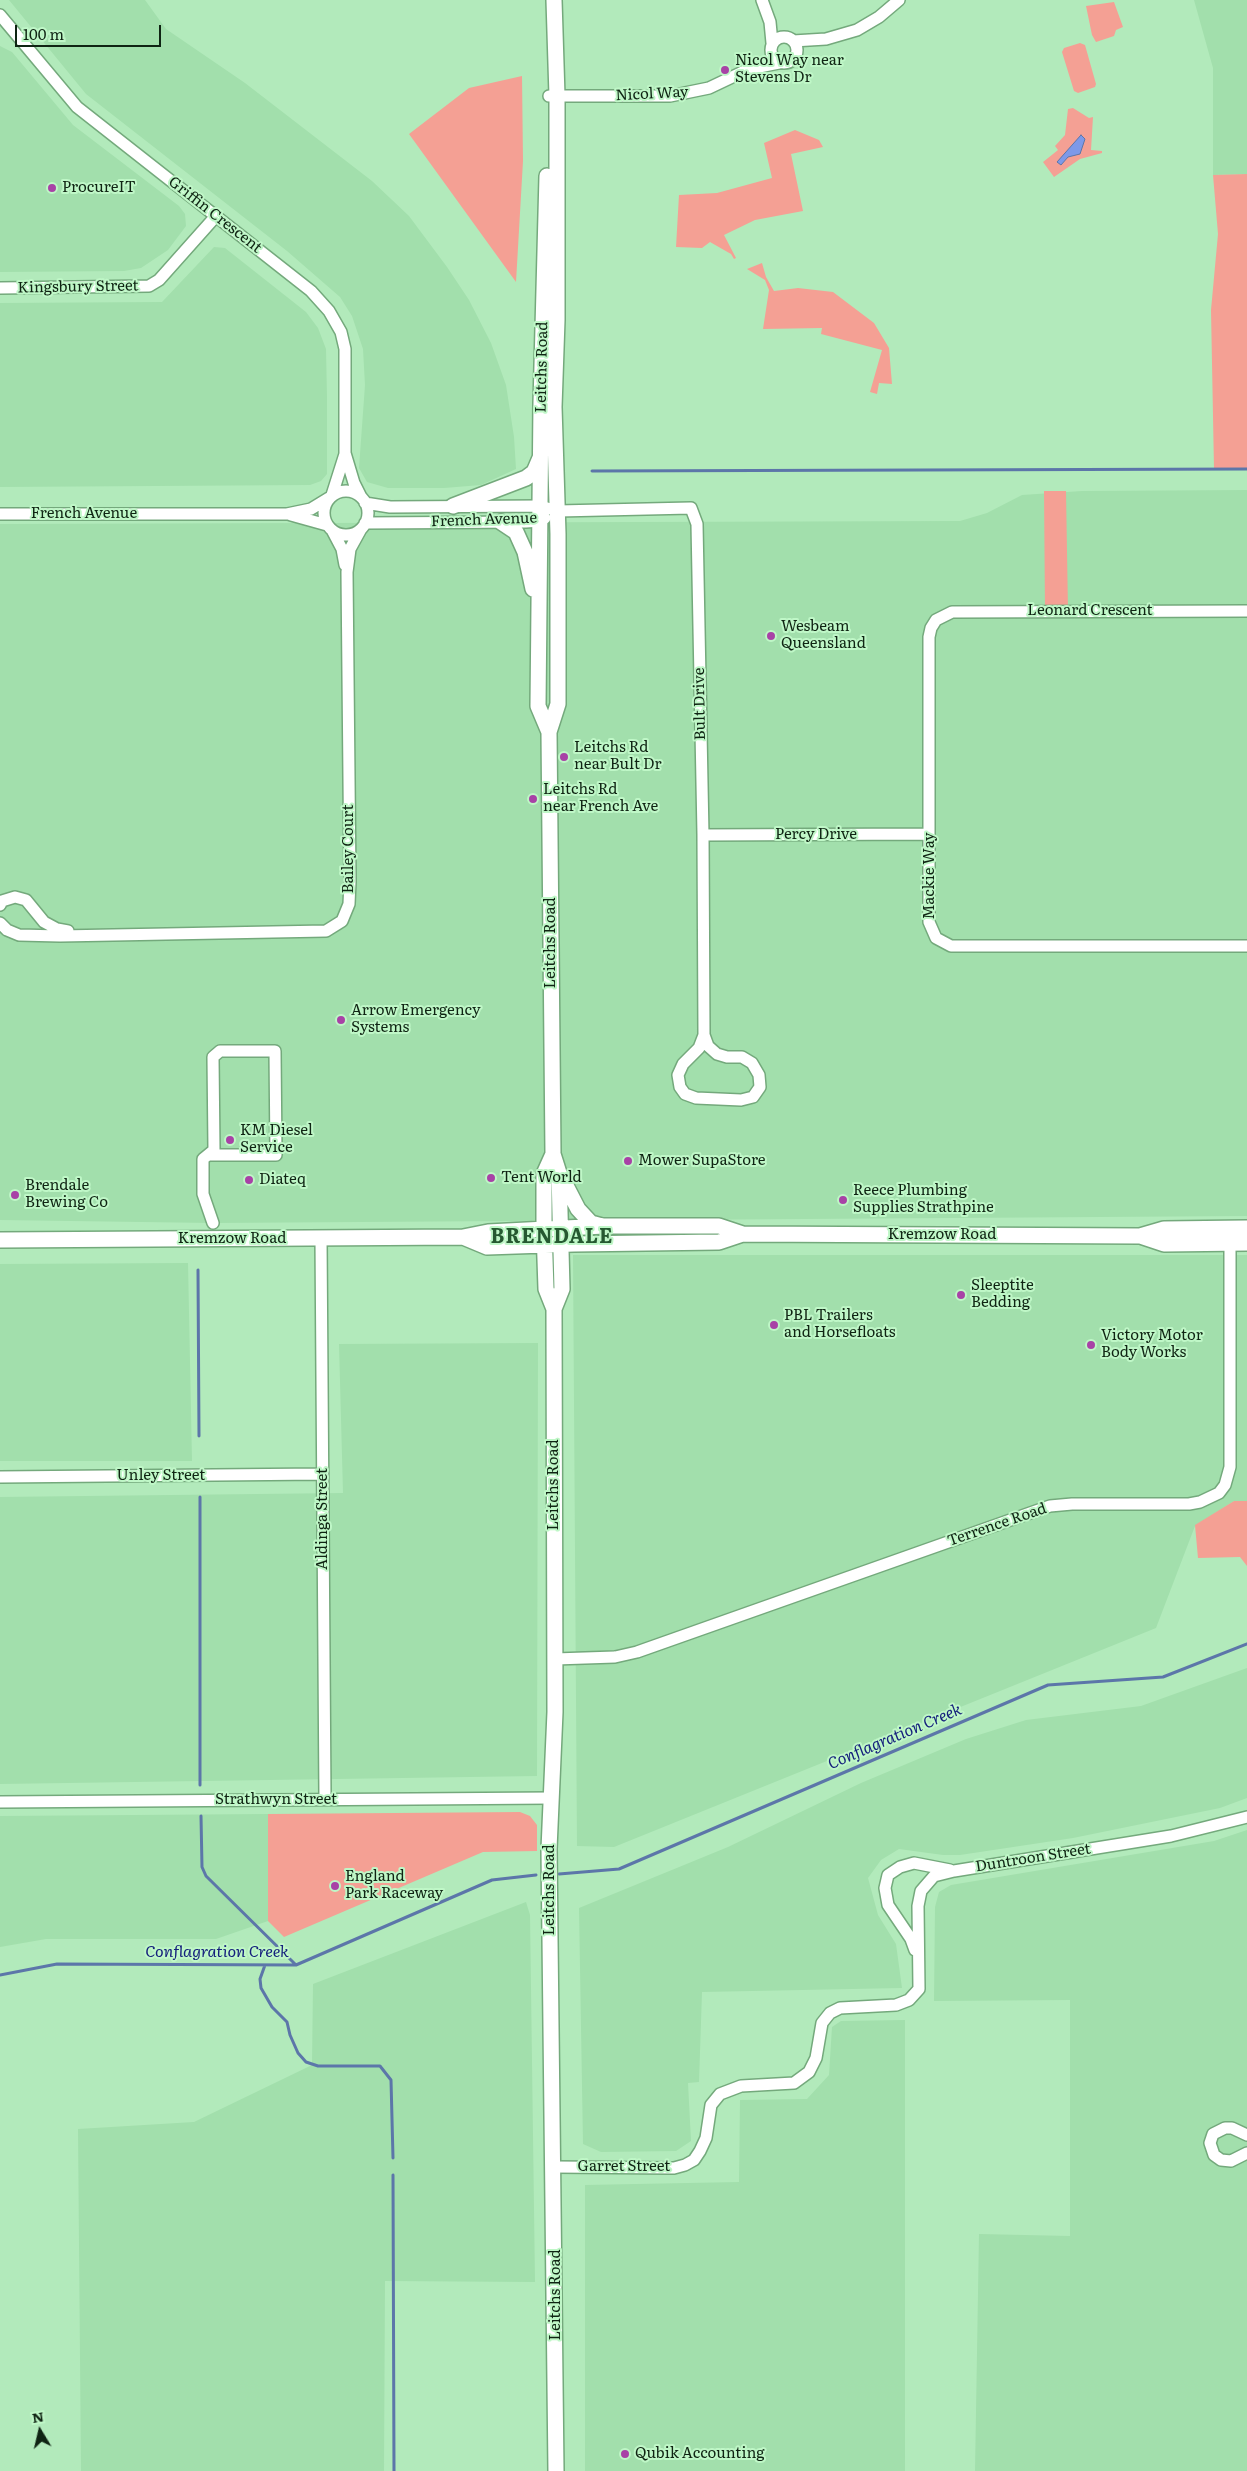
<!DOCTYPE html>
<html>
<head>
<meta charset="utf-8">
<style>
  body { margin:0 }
  #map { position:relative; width:1247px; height:2471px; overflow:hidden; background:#b2eabb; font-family:Literata,serif }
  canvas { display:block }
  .north { position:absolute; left:15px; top:2406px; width:50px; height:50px; -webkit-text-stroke:4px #bff7c7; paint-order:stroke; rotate:351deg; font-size:14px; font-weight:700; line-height:20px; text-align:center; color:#0f2413 }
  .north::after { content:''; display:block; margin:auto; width:18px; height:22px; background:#0f2413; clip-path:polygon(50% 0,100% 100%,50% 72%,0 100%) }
  .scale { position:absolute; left:15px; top:25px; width:146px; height:22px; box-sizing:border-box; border:2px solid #0f2413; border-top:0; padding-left:6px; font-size:15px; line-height:18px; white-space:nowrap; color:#0f2413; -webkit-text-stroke:4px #bff7c7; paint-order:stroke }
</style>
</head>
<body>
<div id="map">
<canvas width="1247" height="2471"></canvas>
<div class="north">N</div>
<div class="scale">100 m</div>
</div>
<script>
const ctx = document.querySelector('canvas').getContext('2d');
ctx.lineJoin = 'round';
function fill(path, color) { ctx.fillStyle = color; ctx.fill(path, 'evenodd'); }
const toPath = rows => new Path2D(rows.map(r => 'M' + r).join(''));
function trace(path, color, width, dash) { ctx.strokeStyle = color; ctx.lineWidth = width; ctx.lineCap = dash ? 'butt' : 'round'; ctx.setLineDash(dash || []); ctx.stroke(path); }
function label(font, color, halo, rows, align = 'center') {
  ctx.font = font + ' Literata,serif'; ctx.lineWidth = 4; ctx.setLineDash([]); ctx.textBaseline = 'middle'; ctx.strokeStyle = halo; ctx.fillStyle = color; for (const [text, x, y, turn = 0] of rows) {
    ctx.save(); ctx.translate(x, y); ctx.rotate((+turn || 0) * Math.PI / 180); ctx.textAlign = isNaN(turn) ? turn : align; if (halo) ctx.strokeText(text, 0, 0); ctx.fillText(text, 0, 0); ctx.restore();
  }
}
const built = toPath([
  [9,0,145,0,166,29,245,83,372,181,409,216,447,267,469,300,491,343,506,385,514,437,516,469,481,485,444,488,388,488,367,482,359,468,365,385,363,349,352,316,340,297,287,251,86,94],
  [1194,0,1247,0,1247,174,1213,175,1213,68],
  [0,46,12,52,73,125,179,206,185,214,186,226,168,250,141,268,124,271,0,272],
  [214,247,225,248,306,312,318,328,326,349,327,397,327,474,321,481,310,485,0,487,0,303,162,302],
  [1247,490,1247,1216,213,1223,0,1220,0,524,960,521,987,513,1022,495,1082,491],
  [573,1255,1247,1255,1247,1501,1234,1501,1195,1526,1156,1628,614,1847,577,1846],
  [188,1263,192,1461,0,1461,0,1264],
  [538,1343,537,1776,0,1784,0,1497,343,1493,339,1344],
  [1247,1668,1247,1798,1220,1808,1073,1838,960,1855,943,1855,899,1849,881,1860,868,1878,878,1915,896,1944,902,1988,702,1992,699,2082,688,2083,691,2141,676,2151,601,2152,583,2144,579,1908,728,1847,861,1783,966,1739,1026,1720,1141,1706],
  [268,1814,268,1921,216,1939,46,1939,0,1947,0,1816],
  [1247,1830,1247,2471,975,2471,979,2234,1070,2236,1070,2000,934,2001,935,1907,939,1892,951,1885,1214,1841],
  [526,1902,530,1915,535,2282,385,2281,384,2471,81,2471,78,2129,194,2122,312,2065,313,1984],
  [905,2020,905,2471,585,2471,585,2185,739,2182,740,2100,807,2099,829,2075,832,2027,841,2021]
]);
const green = toPath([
  [1114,2,1123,27,1116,30,1114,36,1096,42,1092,35,1086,6],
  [1080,43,1085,45,1096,84,1095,87,1078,93,1074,91,1062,52,1064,48],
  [522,76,523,161,516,282,409,134,469,88],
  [1073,108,1089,118,1093,117,1091,150,1102,151,1102,153,1080,159,1054,177,1043,162,1058,150,1055,146,1065,135,1068,109],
  [795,130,819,140,823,147,791,154,803,211,755,220,724,235,736,258,734,259,731,254,710,242,702,248,676,247,679,195,717,193,772,178,764,143],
  [1247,174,1247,469,1214,469,1211,310,1218,234,1213,175],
  [762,263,766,277,774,291,798,288,833,292,874,323,889,348,892,384,879,383,877,394,870,392,882,350,821,334,822,328,763,329,769,290,765,280,747,269],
  [1044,491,1066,491,1068,611,1045,612],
  [1234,1501,1247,1501,1247,1566,1240,1557,1198,1558,1195,1525],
  [520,1812,530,1816,537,1825,537,1851,483,1852,284,1937,268,1921,268,1814]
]);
const water = toPath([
  [1081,135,1085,139,1080,154,1068,157,1061,165,1057,162,1081,135]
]);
const stream = toPath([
  [592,471,1247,469],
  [198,1270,199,1436],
  [200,1497,200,1785],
  [201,1816,202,1867,206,1876,295,1964],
  [559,1874,619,1869,1048,1685,1163,1677,1247,1644],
  [265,1965,260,1979,261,1988,272,2007,287,2022,290,2035,298,2053,306,2062,318,2066,380,2066,391,2080,393,2158],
  [0,1975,57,1964,296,1965,492,1880,536,1875],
  [393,2175,394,2471]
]);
const minor = toPath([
  [762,0,770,22,772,43],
  [0,15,77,107,311,291,329,311,341,332,345,349,345,453,354,483,361,497],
  '771 50a13 13 0 1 1 26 0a13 13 0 1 1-26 0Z',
  [793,41,826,39,857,30,879,17,899,0],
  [549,96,670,96,709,88,749,69,779,63],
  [0,288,149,286,159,280,216,216],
  '324 513a22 22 0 1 1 44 0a22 22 0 1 1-44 0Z',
  [332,495,345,454],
  [365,503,390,507,540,506,558,511,691,508,697,524,703,835,704,1035,699,1048,683,1064,678,1075,680,1087,685,1094,696,1098,741,1100,753,1097,760,1087,759,1075,752,1063,742,1057,727,1057,717,1054,708,1046,704,1035],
  [0,514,287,514,311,509,329,498],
  [291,515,327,525],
  [365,523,526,522,540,521,545,518],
  [332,530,342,549,345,565],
  [1247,611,952,612,936,620,931,628,929,637,929,922,936,938,951,946,1247,946],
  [703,835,929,834],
  [0,905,2,901,15,897,26,900,44,922,57,929,68,931],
  [0,923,7,930,19,935,60,936,326,931,342,921,349,904,350,882,347,572,350,549,361,529],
  [208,1155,276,1155,275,1051,220,1051,213,1057,214,1150,208,1155,203,1159,203,1194,213,1223],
  [321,1238,325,1799],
  [0,1477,322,1474],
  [555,1659,615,1657,637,1652,1050,1506,1072,1504,1189,1504,1200,1502,1219,1493,1225,1485,1230,1467,1230,1235],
  [0,1802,552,1798],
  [915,1950,911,1939,888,1905,885,1888,888,1875,900,1867,914,1863,950,1870],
  [1247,2135,1232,2128,1225,2128,1213,2134,1210,2143,1214,2155,1221,2160,1231,2161,1247,2153],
  [555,2167,674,2168,685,2165,694,2160,700,2151,706,2138,711,2105,720,2094,741,2086,794,2083,809,2072,816,2058,822,2023,830,2013,840,2008,896,2005,909,2000,919,1989,918,1906,921,1891,934,1876,954,1871,1171,1836,1247,1817]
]);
const tertiary = toPath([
  [554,0,557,96,557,320,554,407,558,534,558,704,549,732,553,1154,559,1173,562,1289,554,1309,555,1712,549,1849,556,2471],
  [547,176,541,403,538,706,549,732],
  [453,506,526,478,534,472,540,458],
  [501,522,516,532,525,552,533,589],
  [553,1154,544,1174,544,1230,546,1289,554,1309],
  [561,1176,578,1209,591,1223,602,1226],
  [1140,1236,1164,1244,1247,1243],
  [463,1237,487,1247,574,1244,719,1242,743,1234],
  [0,1240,463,1237,488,1232,604,1226,719,1226,743,1234,1140,1236,1164,1229,1247,1228]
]);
const markers = [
  [725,70,5,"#a842a6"],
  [52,188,5,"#a842a6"],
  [771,636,5,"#a842a6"],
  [564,757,5,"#a842a6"],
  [533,799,5,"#a842a6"],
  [341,1020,5,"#a842a6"],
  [230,1140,5,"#a842a6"],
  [628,1161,5,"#a842a6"],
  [491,1178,5,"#a842a6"],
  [249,1180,5,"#a842a6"],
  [15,1195,5,"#a842a6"],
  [843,1200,5,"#a842a6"],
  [961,1295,5,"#a842a6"],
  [774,1325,5,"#a842a6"],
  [1091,1345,5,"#a842a6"],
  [335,1886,5,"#a842a6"],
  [625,2454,5,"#a842a6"]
];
const poiNames = [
  ["Nicol Way near",735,61],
  ["Stevens Dr",735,78],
  ["ProcureIT",62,188],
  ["Wesbeam",781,627],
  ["Queensland",781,644],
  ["Leitchs Rd",574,748],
  ["near Bult Dr",574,765],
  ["Leitchs Rd",543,790],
  ["near French Ave",543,807],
  ["Arrow Emergency",351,1011],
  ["Systems",351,1028],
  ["KM Diesel",240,1131],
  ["Service",240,1148],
  ["Mower SupaStore",638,1161],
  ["Tent World",501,1178],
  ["Diateq",259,1180],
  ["Brendale",25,1186],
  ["Brewing Co",25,1203],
  ["Reece Plumbing",853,1191],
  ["Supplies Strathpine",853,1208],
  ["Sleeptite",971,1286],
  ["Bedding",971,1303],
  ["PBL Trailers",784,1316],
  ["and Horsefloats",784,1333],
  ["Victory Motor",1101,1336],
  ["Body Works",1101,1353],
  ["England",345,1877],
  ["Park Raceway",345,1894],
  ["Qubik Accounting",635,2454]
];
const streetNames = [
  ["Nicol Way",652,94,-3],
  ["Griffin Crescent",215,215,38],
  ["Kingsbury Street",78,287,-1],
  ["Leitchs Road",542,367,-89],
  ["French Avenue",84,514],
  ["French Avenue",484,520,-2],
  ["Leonard Crescent",1090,611],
  ["Bult Drive",700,704,-91],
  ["Percy Drive",816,835],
  ["Bailey Court",349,849,-90],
  ["Mackie Way",930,876,-90],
  ["Leitchs Road",551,943,-90],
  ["Kremzow Road",942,1235],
  ["Kremzow Road",232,1239],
  ["Unley Street",161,1476],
  ["Leitchs Road",554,1485,-90],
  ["Aldinga Street",323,1519,-90],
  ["Terrence Road",997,1525,-19],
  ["Strathwyn Street",276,1800],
  ["Duntroon Street",1033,1858,-9],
  ["Leitchs Road",550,1890,-90],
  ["Garret Street",624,2167],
  ["Leitchs Road",556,2295,-90]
];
const waterNames = [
  ["Conflagration Creek",895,1737,-23],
  ["Conflagration Creek",217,1952]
];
const districtNames = [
  ["BRENDALE",552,1237]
];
fill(built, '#a2dfac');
fill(green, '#f4a094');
fill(water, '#7d99e9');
trace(water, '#5c76a9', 1);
trace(stream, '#5c76a9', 3);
trace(minor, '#74a97c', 14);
trace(tertiary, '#74a97c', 18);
trace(minor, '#fff', 11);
trace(tertiary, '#fff', 15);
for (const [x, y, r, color] of markers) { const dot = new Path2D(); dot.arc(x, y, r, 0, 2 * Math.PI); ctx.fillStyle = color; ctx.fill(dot); trace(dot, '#bff7c7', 2); }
label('15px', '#0f2413', '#bff7c7', poiNames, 'left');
label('15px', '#0f2413', '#bff7c7', streetNames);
label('italic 16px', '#15207c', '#bff7c7', waterNames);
ctx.letterSpacing = '1px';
label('bold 20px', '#265931', '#bff7c7', districtNames);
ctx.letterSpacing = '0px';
</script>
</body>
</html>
